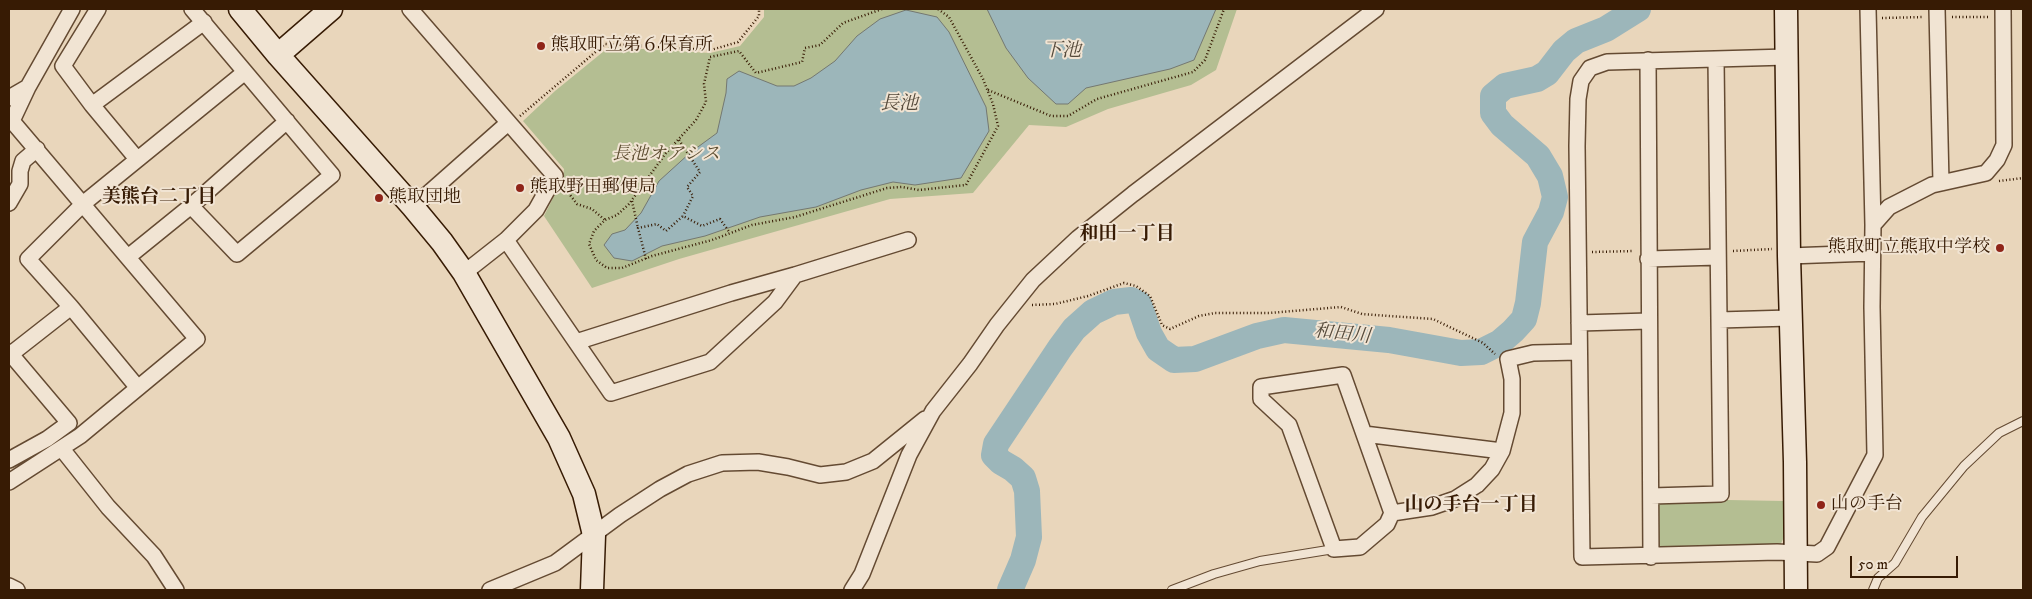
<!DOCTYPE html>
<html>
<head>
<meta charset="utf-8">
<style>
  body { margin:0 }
  #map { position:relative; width:2032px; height:599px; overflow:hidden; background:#e9d6bb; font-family:"IM FELL DW Pica",serif }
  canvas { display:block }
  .frame { position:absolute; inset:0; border:10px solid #371b04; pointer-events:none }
  .scale { position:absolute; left:1850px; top:556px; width:108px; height:22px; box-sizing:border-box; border:2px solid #371b04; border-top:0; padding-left:6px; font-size:15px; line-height:18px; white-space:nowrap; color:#371b04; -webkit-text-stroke:4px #f1e4d3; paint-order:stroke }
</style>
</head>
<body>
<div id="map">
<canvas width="2032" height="599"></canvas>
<div class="frame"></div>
<div class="scale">50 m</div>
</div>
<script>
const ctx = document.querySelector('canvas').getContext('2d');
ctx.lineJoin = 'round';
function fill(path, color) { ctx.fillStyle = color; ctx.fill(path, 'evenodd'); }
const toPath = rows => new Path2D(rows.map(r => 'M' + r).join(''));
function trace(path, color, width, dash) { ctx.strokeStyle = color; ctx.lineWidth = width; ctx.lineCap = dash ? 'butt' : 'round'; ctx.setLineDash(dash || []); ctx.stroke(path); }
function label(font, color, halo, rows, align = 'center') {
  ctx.font = font + ' "IM FELL DW Pica","Noto Serif JP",serif'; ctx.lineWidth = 4; ctx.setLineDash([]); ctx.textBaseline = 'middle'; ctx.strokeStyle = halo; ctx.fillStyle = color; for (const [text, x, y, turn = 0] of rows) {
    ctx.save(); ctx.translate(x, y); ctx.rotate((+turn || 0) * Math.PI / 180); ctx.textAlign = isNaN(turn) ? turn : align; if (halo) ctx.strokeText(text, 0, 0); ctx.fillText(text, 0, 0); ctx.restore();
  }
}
const green = toPath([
  [764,9,1237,9,1216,70,1191,85,1108,109,1066,127,1029,125,973,193,890,199,679,259,592,288,544,216,563,178,564,169,523,121,555,91,609,47,710,53,740,46,764,17],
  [1721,494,1728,500,1784,501,1784,537,1777,552,1651,557,1651,496]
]);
const water = toPath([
  [987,9,1216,9,1194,60,1170,69,1086,88,1068,104,1056,104,1028,78,1006,48,987,9],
  [906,10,937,17,949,32,986,107,989,131,961,178,915,185,893,182,861,190,816,207,760,217,705,236,662,246,632,261,614,258,604,245,612,234,625,230,641,213,659,181,691,152,717,133,726,93,727,79,739,71,777,86,794,86,811,78,835,61,857,36,880,19,906,10]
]);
const river = toPath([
  [1010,590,1023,560,1029,537,1027,491,1023,478,1013,469,1001,462,994,455,996,444,1060,348,1074,329,1093,312,1114,302,1131,300,1139,304,1149,333,1158,349,1174,360,1195,359,1257,336,1284,330,1389,340,1461,353,1481,352,1499,343,1513,331,1524,319,1528,303,1535,242,1551,212,1555,197,1550,176,1538,156,1502,125,1493,113,1493,96,1505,86,1537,79,1547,73,1564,51,1576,41,1606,29,1638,9]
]);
const path = toPath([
  [882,9,843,23,820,45,805,48,802,62,756,73,739,51,710,57,704,84,706,102,696,120,666,153,629,204,617,215,605,220,594,231,589,244,596,260,607,268,622,268,652,256,712,240,752,225,795,217,887,188,902,187,919,190,966,185,998,126,993,104,983,79,949,17,938,9],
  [1952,17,1989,17],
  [1882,18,1924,17],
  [988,90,1051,116,1068,116,1097,99,1193,72,1205,60,1224,9],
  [520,116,605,44,711,50,738,42,759,16,759,9],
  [679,140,700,172,687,187,693,196,683,216],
  [1999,181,2023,178],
  [564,187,577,204,592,209,605,220],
  [632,201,638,228],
  [1733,251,1772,249],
  [1592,252,1634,251],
  [646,259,638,228,657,224,666,231,683,216,702,226,720,219,730,233],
  [1032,305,1055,304,1088,296,1124,283,1136,286,1150,296,1162,325,1170,329,1199,316,1215,313,1269,313,1341,307,1362,314,1433,319,1483,343,1495,354]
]);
const lane = toPath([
  [1172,590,1214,574,1260,561,1334,549],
  [1873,590,1878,578,1895,563,1922,517,1964,466,1999,433,2023,421]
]);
const street = toPath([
  [410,9,555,176,536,210,506,240,464,273],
  [1868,9,1873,225],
  [1937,9,1941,183],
  [1787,57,1607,62,1590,68,1581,81,1578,99,1577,146,1582,557,1777,552,1817,554,1827,547,1875,455,1872,307,1873,225,1889,207,1932,185,1986,173,1997,160,2004,145,2003,9],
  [1648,60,1651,557],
  [9,98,28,87],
  [92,105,63,66,98,9],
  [137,159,92,105,204,22],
  [9,203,20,184,20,171,23,161,37,149],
  [191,206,237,254,332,175,192,9],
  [413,207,508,123],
  [506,240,611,393,710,362,775,302,795,275],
  [1789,256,1872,253],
  [128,257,191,206,287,121],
  [1648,259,1718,257],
  [1719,320,1790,318],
  [1579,323,1649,321],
  [576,342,731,293,795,275,908,240],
  [9,352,69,423,47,439,9,460],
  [11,354,71,307],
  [1343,375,1392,513,1387,524,1360,547,1334,549,1289,425,1261,399,1261,387,1343,375],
  [138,388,71,307,28,259,84,203,245,72],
  [1364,434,1502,451],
  [62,449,108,507,154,556,176,590],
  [9,482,80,436,197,339,12,121,28,87,72,9],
  [1651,496,1721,494,1716,59],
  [1392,513,1432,507,1455,499,1477,485,1492,469,1502,451,1512,413,1512,379,1508,359,1533,353,1579,352],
  [9,586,17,590],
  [490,590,555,563,620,515,660,489,688,474,722,463,758,462,788,467,820,475,846,472,873,461,925,419],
  [852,590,862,574,909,455,933,411,970,364,997,325,1033,280,1078,238,1133,194,1376,9]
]);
const secondary = toPath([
  [240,9,278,55,413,207,442,242,464,273,559,438,584,494,594,535,592,590],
  [1786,9,1789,256,1795,462,1796,590],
  [278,55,331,9]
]);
const markers = [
  [541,46,5,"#8f2418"],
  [520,188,5,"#8f2418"],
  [379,198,5,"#8f2418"],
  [2000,248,5,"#8f2418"],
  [1821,505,5,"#8f2418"]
];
const poiNames = [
  ["熊取町立第６保育所",551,46],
  ["熊取野田郵便局",530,188],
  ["熊取団地",389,198],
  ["熊取町立熊取中学校",1990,248,"right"],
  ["山の手台",1831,505]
];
const parkNames = [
  ["長池オアシス",666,155]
];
const waterNames = [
  ["下池",1062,52],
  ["長池",899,105],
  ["和田川",1342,335,6]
];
const neighbourhoodNames = [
  ["美熊台二丁目",159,198],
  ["和田一丁目",1127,235],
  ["山の手台一丁目",1471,506]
];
fill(green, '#b4be92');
fill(water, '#9cb6ba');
trace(water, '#747871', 1);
trace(river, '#9cb6ba', 26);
trace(lane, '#644a32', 10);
trace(street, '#644a32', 18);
trace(secondary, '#371b04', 25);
trace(path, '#371b04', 2.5, [1, 2.5]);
trace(lane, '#f1e4d3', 8);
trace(street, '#f1e4d3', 15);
trace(secondary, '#f1e4d3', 22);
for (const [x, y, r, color] of markers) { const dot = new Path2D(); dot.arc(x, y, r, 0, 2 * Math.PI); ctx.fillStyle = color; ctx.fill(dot); trace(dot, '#f1e4d3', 2); }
label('18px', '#371b04', '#f1e4d3', poiNames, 'left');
label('italic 18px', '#5c4c2f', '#f1e4d3', parkNames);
label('italic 19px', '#554a3b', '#f1e4d3', waterNames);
label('bold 19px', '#371b04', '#f1e4d3', neighbourhoodNames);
</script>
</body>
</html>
